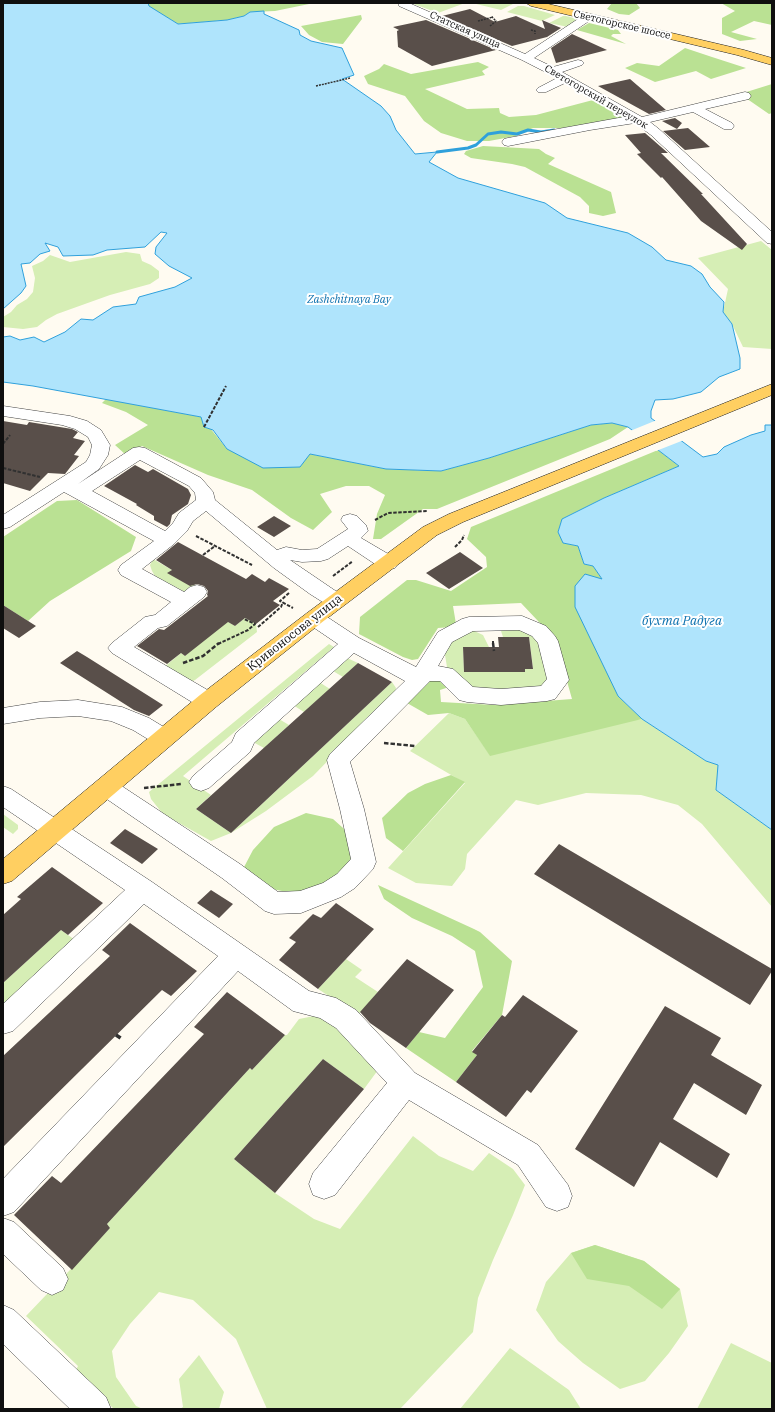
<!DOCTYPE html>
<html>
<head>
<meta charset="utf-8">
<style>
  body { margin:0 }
  #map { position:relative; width:775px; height:1412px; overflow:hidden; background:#fffbf1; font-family:"IBM Plex Serif",serif }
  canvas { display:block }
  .frame { position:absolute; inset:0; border:4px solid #0f0f0f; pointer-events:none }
</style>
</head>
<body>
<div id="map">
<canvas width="775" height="1412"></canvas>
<div class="frame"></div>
</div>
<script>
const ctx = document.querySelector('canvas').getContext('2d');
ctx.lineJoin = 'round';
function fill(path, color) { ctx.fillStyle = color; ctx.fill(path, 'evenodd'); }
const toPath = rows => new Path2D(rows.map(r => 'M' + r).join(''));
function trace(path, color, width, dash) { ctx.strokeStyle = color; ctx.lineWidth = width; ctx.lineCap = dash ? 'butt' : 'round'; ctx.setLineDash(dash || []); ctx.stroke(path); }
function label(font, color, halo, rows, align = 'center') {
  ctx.font = font + ' "IBM Plex Serif",serif'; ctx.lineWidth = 4; ctx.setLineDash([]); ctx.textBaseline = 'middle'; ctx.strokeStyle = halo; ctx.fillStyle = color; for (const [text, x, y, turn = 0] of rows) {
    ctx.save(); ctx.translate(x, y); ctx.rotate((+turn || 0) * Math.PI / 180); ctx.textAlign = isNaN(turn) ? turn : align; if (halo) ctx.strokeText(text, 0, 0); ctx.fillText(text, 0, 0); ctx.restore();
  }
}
const green = toPath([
  [411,3,465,3,438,13],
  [472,3,512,3,513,4,501,10],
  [518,6,524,6,555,15,542,21,507,12],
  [563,16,566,16,578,19,568,27,549,23],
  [761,241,772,250,772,349,743,347,732,324,723,312,728,289,698,258],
  [126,252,140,254,142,261,151,265,159,271,159,278,150,284,110,295,57,314,46,320,37,327,23,329,3,327,3,317,11,312,17,305,27,299,33,292,35,278,32,266,43,261,50,255,70,262],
  [153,559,172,570,168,573,197,583,185,592,155,576,152,571,150,565],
  [245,618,256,624,257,632,195,680,189,683,163,668,181,653,185,656,223,619,235,626],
  [504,628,516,628,538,636,550,675,547,683,539,688,501,692,473,689,460,682,447,667,444,649,449,639,472,630,483,635,489,647,463,647,464,672,525,672,525,669,533,668,529,637,503,637,501,631],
  [329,644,334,647,183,776,211,795,196,809,231,833,392,682,396,688,395,692,313,776,266,811,231,833,211,841,163,814,151,799,149,792],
  [347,658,358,663,343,677,333,671],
  [319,682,330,689,304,712,293,705],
  [449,713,465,719,490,755,555,731,642,719,706,761,719,765,716,790,772,830,772,907,702,824,678,805,641,795,586,793,538,805,516,800,467,854,465,869,452,886,416,883,388,868,465,783,410,751],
  [279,719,289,725,264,748,253,742],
  [3,814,18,825,18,829,13,834,3,827],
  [61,930,75,940,3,1007,3,983],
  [346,959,362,970,355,977,378,992,358,1015,318,989],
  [324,1014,378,1070,364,1089,323,1059,234,1159,275,1193,314,1219,340,1229,413,1136,439,1156,473,1171,489,1153,513,1169,525,1185,513,1215,493,1260,478,1298,473,1332,400,1409,267,1409,236,1339,193,1300,159,1292,130,1324,112,1351,116,1377,136,1406,143,1409,114,1409,75,1372,78,1366,26,1316,110,1228,107,1224,250,1068,252,1070,285,1035,287,1035,299,1019],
  [595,1245,644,1261,680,1289,688,1326,669,1353,645,1381,620,1389,583,1363,558,1341,536,1310,546,1282,571,1253],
  [731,1343,772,1363,772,1409,697,1409],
  [510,1348,569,1390,581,1409,460,1409],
  [199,1355,224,1392,219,1409,180,1409,183,1407,179,1379]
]);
const forest = toPath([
  [148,3,314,3,275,11,250,12,244,16,227,20,178,24,148,6],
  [612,3,636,3,640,8,629,15,619,14,607,9],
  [721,3,772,3,772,25,754,21,731,32,757,39,740,41,722,34,722,18,735,11],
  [361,15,362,19,343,44,322,42,309,35,301,26],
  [589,23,618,30,621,34,613,34,611,36,626,44,577,30],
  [685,48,712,57,746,68,711,79,696,71,655,82,625,68,637,63,659,66],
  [478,62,489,67,482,71,485,75,425,89,467,109,499,108,500,113,509,117,536,115,593,100,624,117,621,119,562,128,533,128,516,136,489,141,467,141,441,133,424,121,405,96,368,84,364,76,379,69,384,64,411,74],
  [772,84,772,113,769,114,740,94],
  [483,146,539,149,546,154,555,158,548,164,611,192,616,213,603,216,589,213,589,206,580,197,525,167,512,164,471,158,464,154,466,151],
  [106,399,201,417,227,449,310,454,386,469,441,471,489,458,591,425,612,423,628,427,610,439,437,509,423,509,381,539,373,539,377,514,385,495,369,486,346,486,320,494,332,512,313,530,291,518,252,490,208,475,142,446,126,455,115,445,148,425,126,412,102,403],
  [658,450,679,466,604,498,562,519,558,532,564,543,578,546,584,564,593,566,602,579,618,696,642,719,490,756,465,719,449,713,428,715,407,703,430,680,444,680,448,686,446,688,440,690,441,702,494,705,572,699,555,639,521,603,453,606,456,624,452,627,438,628,418,659,412,660,403,657,359,634,360,617,407,580,416,580,451,591,487,567,486,557,467,539,471,527],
  [77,500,136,537,131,551,50,601,28,621,3,605,3,537,57,501],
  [451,775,465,782,403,851,386,838,382,818,408,793,425,784],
  [306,813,333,819,352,836,353,862,335,881,302,895,272,889,243,869,253,850,274,827],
  [378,885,474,929,480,932,512,961,502,1015,472,1051,477,1055,456,1082,406,1048,419,1032,445,1038,483,987,475,951,452,936,412,918,384,899],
  [595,1245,644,1261,680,1289,662,1309,629,1286,587,1279,571,1253]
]);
const water = toPath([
  [3,3,148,3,149,6,178,24,227,20,244,16,250,12,264,11,264,14,299,30,300,35,311,41,342,48,354,75,342,79,381,106,390,116,396,130,415,154,437,152,429,162,458,178,545,203,567,218,628,233,652,247,666,260,691,266,702,274,710,287,724,302,723,312,732,324,740,358,740,369,719,377,701,392,673,399,655,400,651,411,651,418,703,457,717,454,724,447,751,435,765,431,765,425,772,425,772,830,716,790,718,765,706,761,642,719,618,696,575,607,575,586,585,574,602,579,593,566,584,564,578,546,563,543,558,532,562,519,604,498,679,466,628,427,612,423,591,425,489,458,441,471,386,469,310,454,300,467,263,468,227,449,213,430,204,427,201,417,33,386,3,382,3,337,10,336,20,340,34,337,44,342,65,332,81,319,93,320,113,307,136,304,139,297,175,287,192,278,169,266,155,254,156,247,167,233,161,232,145,247,107,250,93,255,63,256,58,247,45,243,50,251,40,254,30,263,21,264,26,286,21,293,3,309,3,3]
]);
const pier = toPath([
  [657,420,669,429,684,440,656,451,630,431]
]);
const stream = toPath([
  [437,152,468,148,476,145,488,134,501,132,517,134,528,130,541,132,554,130]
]);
const building = toPath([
  [470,9,495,22,516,16,545,29,542,20,561,28,547,37,512,46,442,16],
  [426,20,496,50,432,66,398,47,397,31,399,30,393,27],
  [572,34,607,50,556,63,551,48],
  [630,79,666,110,649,114,598,86],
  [675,118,682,123,677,129,662,121],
  [688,128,710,147,685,150,663,131],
  [645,133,668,153,661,153,703,194,701,194,747,244,742,250,701,221,662,177,661,178,637,154,641,153,625,135],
  [3,421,27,425,29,422,72,429,78,432,73,438,85,441,74,455,79,456,65,474,48,473,30,491,3,483],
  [135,465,148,472,153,469,188,489,191,495,188,504,172,515,170,524,167,527,154,520,154,516,136,505,137,504,104,486],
  [274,516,291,526,274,537,257,527],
  [178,542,246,579,252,574,265,582,269,578,289,589,273,601,280,605,256,624,245,618,235,626,228,622,185,656,181,653,167,664,137,646,159,629,164,630,208,596,207,595,208,591,204,586,197,584,190,586,167,573,172,570,156,560],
  [460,552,483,568,449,589,426,573],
  [3,605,36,626,19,638,3,628],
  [498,637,529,637,533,669,525,669,525,672,464,672,463,647,499,647],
  [77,651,87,657,163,705,149,716,134,710,60,663],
  [358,663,392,682,231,833,196,809],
  [125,829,158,849,142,864,110,843],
  [559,844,772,969,772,971,750,1005,534,874],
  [52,867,103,903,68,935,61,930,3,983,3,915,21,899,17,897],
  [211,890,233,904,219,918,197,903],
  [336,903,374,929,318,989,279,960,296,942,289,938,313,914,321,918],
  [130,923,197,971,171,996,162,990,3,1147,3,1056,110,956,102,950],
  [407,959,454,990,406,1048,370,1023,360,1012],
  [227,992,285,1035,252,1070,250,1068,107,1224,110,1228,72,1270,14,1215,52,1176,61,1183,204,1034,194,1027],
  [523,995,578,1031,531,1093,527,1090,506,1117,456,1082,477,1055,472,1052,502,1015,505,1017],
  [665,1006,721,1038,711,1055,762,1085,746,1115,694,1083,673,1119,730,1154,717,1178,660,1142,634,1187,575,1149],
  [323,1059,364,1089,275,1193,234,1159]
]);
const pathFar3 = toPath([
  [478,21,493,17],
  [490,26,496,21,491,16],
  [531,30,535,31,535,34],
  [316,86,350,78]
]);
const pathFar2 = toPath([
  [204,427,226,386],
  [3,444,10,435],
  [3,468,40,477],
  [375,520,388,513,428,511],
  [196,536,252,565],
  [455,547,462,540,464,535],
  [203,555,215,546],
  [333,576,353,561],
  [289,593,280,601,293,608],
  [258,627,281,607,283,602],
  [493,641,493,644],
  [218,644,248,630,255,624,244,619]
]);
const pathFar1 = toPath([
  [493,643,494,651],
  [183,663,203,656,219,643],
  [384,743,415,746],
  [144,788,181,784]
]);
const path = toPath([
  [116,1035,122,1039]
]);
const minor = toPath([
  [399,3,409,3,525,54,584,15,592,15,593,17,592,19,534,58,553,67,578,60,582,61,584,63,582,65,562,72,642,117,745,92,749,93,751,96,749,99,705,109,732,123,734,126,732,129,724,129,693,112,650,122,659,129,772,232,772,244,767,243,651,135,635,123,590,130,508,146,504,145,502,142,504,139,508,138,624,117,565,83,546,92,538,92,536,90,538,88,557,78,522,60,399,6,399,3],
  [3,406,70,416,87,421,101,430,110,445,108,455,99,469,78,484,133,448,139,447,145,448,201,478,213,492,215,500,277,550,286,547,302,550,317,549,348,529,341,520,343,516,350,514,357,516,366,525,368,531,361,538,395,558,398,563,395,568,388,569,381,568,348,546,328,559,321,561,302,562,290,560,343,596,346,601,343,606,336,608,329,606,310,594,274,568,206,511,193,521,187,531,174,544,142,569,184,592,190,587,197,585,204,587,207,592,204,597,167,626,158,628,134,647,216,695,219,701,216,707,208,709,200,707,112,653,108,648,112,643,145,617,155,615,171,602,121,575,118,570,121,565,154,541,64,492,10,527,3,529,3,515,86,462,90,455,92,445,88,437,75,429,62,425,3,416,3,406],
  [140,460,189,486,195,493,196,500,179,513,173,523,165,531,92,491,140,460],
  [314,611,321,613,359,638,416,667,438,632,462,619,469,617,522,616,546,626,555,636,558,641,569,680,555,699,547,701,501,705,467,702,459,700,440,681,430,681,350,762,364,809,376,862,373,869,355,888,341,897,301,913,274,914,265,911,222,878,98,793,94,787,98,781,106,778,114,781,240,864,278,892,300,891,323,883,337,874,351,859,340,809,327,760,330,754,405,681,354,653,254,743,250,752,209,788,201,791,193,788,189,782,193,776,232,742,236,733,338,644,307,623,304,618,307,613,314,611],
  [519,630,532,636,538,643,547,679,541,686,501,689,473,687,453,669,438,666,452,642,473,631,519,630],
  [78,700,122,707,149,718,172,732,175,738,172,744,164,746,156,744,133,730,111,721,78,716,40,718,3,724,3,708,40,702,78,700],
  [3,786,11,789,152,882,309,991,336,998,356,1010,415,1073,538,1145,568,1185,572,1196,568,1207,557,1211,546,1207,518,1165,409,1100,335,1195,324,1199,313,1195,309,1184,313,1173,387,1083,336,1028,320,1018,293,1011,238,971,14,1212,3,1216,3,1179,218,956,144,904,13,1031,3,1034,3,1004,125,890,3,807,3,786],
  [3,1218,14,1222,63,1268,68,1279,63,1290,52,1295,41,1290,3,1254,3,1218],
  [3,1305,14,1310,106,1397,111,1409,70,1409,3,1344,3,1305]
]);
const major = toPath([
  [526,3,544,3,744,50,772,58,772,65,737,55,531,6,526,3],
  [772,384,772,395,463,522,437,535,321,623,216,707,12,881,3,884,3,859,200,695,307,613,423,527,449,514,772,384]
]);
const farStreetnames = [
  ["Светогорское шоссе",622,25,13],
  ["Статская улица",465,30,24],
  ["Светогорский переулок",596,97,30]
];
const farWaternames = [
  ["Zashchitnaya Bay",349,300]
];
const streetNames = [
  ["Кривоносова улица",295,633,-38]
];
const waterNames = [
  ["бухта Радуга",682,621]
];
fill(green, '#d6eeb5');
fill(forest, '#bae193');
fill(water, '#afe4fc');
trace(water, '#2fa0db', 1);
fill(pier, '#fffbf1');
trace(stream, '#2fa0db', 3);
fill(building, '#594f4a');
trace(minor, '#424242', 1);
trace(major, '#202020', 1);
trace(pathFar3, '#313131', 1.5, [2, 1]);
trace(pathFar2, '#313131', 2, [3.5, 1.5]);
trace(pathFar1, '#313131', 2.5, [4.5, 2]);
trace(path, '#313131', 3.5, [5.5, 2.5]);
fill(minor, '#fff');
fill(major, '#ffcf61');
label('10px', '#0f0f0f', '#fff', farStreetnames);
label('italic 11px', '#0a70ae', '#fff', farWaternames);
label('12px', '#0f0f0f', '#fff', streetNames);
label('italic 13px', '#0a70ae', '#fff', waterNames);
</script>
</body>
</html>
